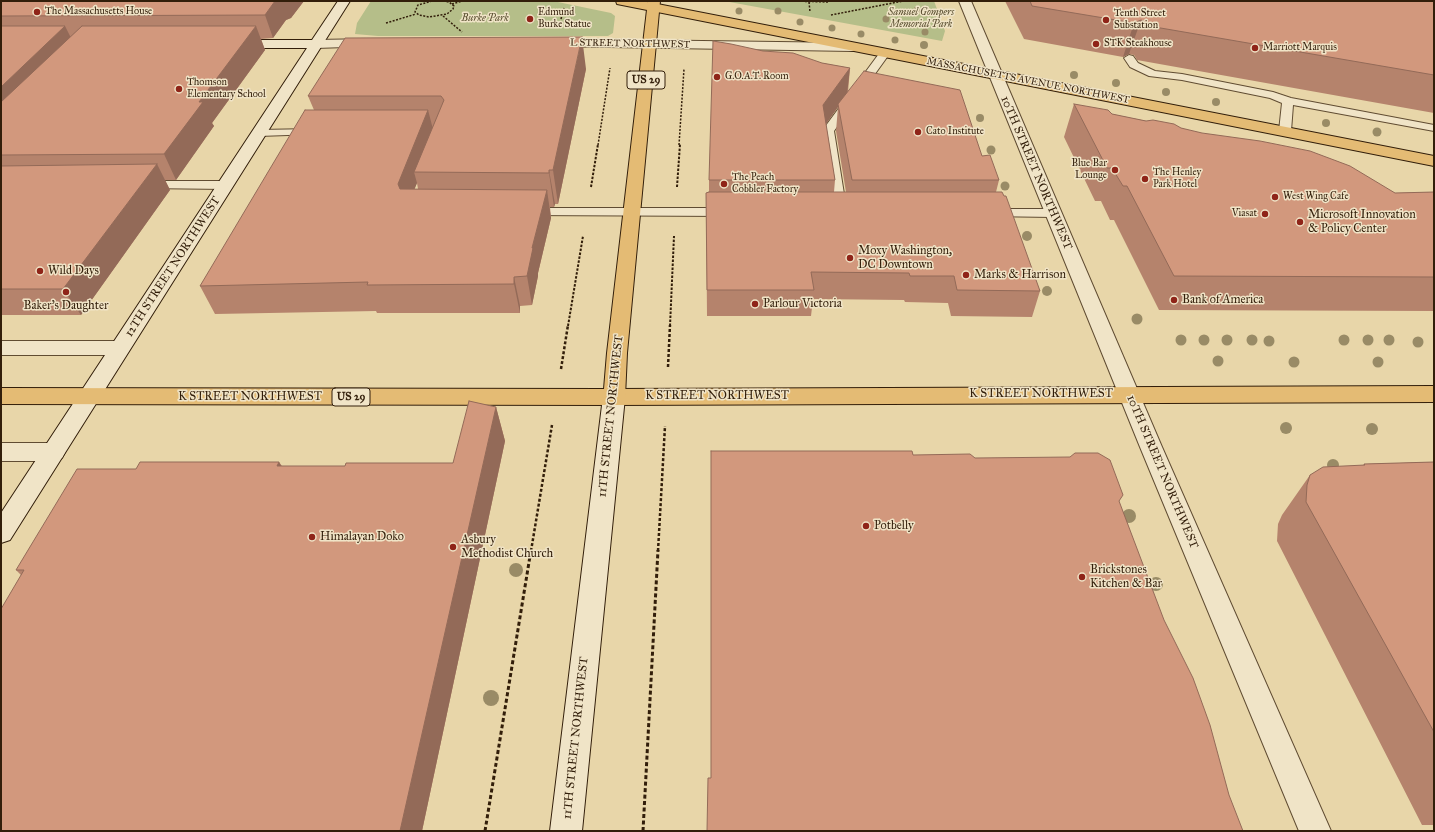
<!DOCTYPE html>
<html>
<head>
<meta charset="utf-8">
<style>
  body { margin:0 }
  #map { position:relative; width:1435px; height:832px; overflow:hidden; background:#e8d6a9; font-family:"IM FELL Great Primer",serif }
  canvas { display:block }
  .frame { position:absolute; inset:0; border:2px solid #321e0a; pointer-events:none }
</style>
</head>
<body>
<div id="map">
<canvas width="1435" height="832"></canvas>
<div class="frame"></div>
</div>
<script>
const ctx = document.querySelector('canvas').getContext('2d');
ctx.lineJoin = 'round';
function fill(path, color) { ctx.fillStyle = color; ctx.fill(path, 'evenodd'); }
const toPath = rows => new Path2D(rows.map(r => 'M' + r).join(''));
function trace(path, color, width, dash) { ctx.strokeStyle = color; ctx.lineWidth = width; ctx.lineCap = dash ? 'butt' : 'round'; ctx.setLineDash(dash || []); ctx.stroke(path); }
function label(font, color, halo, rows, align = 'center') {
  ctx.font = font + ' "IM FELL Great Primer",serif'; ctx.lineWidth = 3; ctx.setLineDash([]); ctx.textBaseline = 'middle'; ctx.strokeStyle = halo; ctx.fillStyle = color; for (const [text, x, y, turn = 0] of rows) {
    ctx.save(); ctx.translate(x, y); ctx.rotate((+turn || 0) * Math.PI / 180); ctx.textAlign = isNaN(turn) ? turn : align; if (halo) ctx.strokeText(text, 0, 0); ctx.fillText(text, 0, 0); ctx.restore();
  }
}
const green = toPath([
  [371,1,553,1,611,13,615,16,613,33,608,36,378,36,355,34,357,23],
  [724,1,934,1,945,31,942,41]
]);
const pathFar3 = toPath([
  [432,1,418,5,415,12,419,15,429,17,447,14,453,9,454,6,449,2,444,1],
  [791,1,828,2,827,1],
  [809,2,810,12],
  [452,4,462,1],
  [831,15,903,1],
  [443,16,462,32],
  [561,19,564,8],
  [386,23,416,14],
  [598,145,610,68],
  [679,145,684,69]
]);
const pathFar2 = toPath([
  [591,187,598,144],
  [677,187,680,144],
  [568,326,583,236],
  [670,326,674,236]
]);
const pathFar1 = toPath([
  [668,367,670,325],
  [561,369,568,325],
  [531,551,552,425],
  [658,551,665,426]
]);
const path = toPath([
  [485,831,531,550],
  [643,831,658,550]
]);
const service = toPath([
  [885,50,890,53,834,131,847,213,846,216,836,216,835,213,822,131,881,51,885,50],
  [1129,55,1133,56,1138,63,1155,71,1182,74,1273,92,1291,98,1434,125,1434,131,1293,105,1291,131,1289,133,1285,134,1281,133,1279,131,1282,103,1270,98,1182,80,1149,76,1130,67,1124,58,1129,55],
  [313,129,317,130,319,132,317,134,259,136,255,135,253,133,255,131,259,130,313,129],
  [147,181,226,181,230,182,232,185,230,188,226,189,143,188,141,185,143,182,147,181],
  [529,208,728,208,733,209,734,212,733,215,728,216,524,215,523,212,524,209,529,208],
  [990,209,1053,209,1058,210,1059,213,1058,216,1053,217,985,216,984,213,985,210,990,209]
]);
const tertiary = toPath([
  [959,1,971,1,1162,447,1331,831,1299,831,1140,447,959,1],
  [371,39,376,40,378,43,376,46,316,48,311,47,309,44,311,41,316,40,371,39],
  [553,39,852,43,857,44,859,47,857,50,852,51,548,46,546,43,548,40,553,39],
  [1,341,120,341,127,343,130,348,127,353,120,355,1,355,1,341],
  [1,443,54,443,62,446,65,452,62,458,54,461,1,461,1,443]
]);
const secondary = toPath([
  [338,1,350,1,10,540,1,543,1,513,307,48,233,48,228,47,226,44,228,41,233,40,312,40,338,1],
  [614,389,622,392,625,397,582,831,550,831,603,397,606,392,614,389]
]);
const primary = toPath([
  [616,1,642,1,1434,156,1434,166,622,5,617,4,616,1],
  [1434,386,1434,402,614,405,606,402,603,397,606,392,614,389,1434,386]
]);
const trunk = toPath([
  [648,1,660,1,627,353,625,397,622,402,614,405,1,404,1,388,604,389,607,353,648,1]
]);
const trees = [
  [917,10,3.5],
  [739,11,3.5],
  [778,11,3.5],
  [886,19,3.5],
  [800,22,3.5],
  [832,28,3.5],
  [925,32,3.5],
  [861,34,3.5],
  [895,40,3.5],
  [924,45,4],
  [1074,75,4],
  [1116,83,4],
  [1166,92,4],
  [1216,102,4],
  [980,118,4],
  [1326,123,4],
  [1377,132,4.5],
  [991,150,4.5],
  [1005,186,4.5],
  [1027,236,5],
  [1047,291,5],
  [1137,319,5.5],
  [1181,340,5.5],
  [1204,340,5.5],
  [1227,340,5.5],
  [1252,340,5.5],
  [1344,340,5.5],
  [1368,340,5.5],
  [1389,340,5.5],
  [1269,341,5.5],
  [1418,342,5.5],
  [1218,361,5.5],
  [1294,362,5.5],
  [1378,362,5.5],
  [1286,428,6],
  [1372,429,6],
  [1333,465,6],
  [1129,516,7],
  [516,570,7],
  [1156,584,7],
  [491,698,8]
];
const wall = toPath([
  [1,1,304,1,291,18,286,20,273,38,261,39,265,50,212,123,214,126,176,180,165,180,170,190,81,315,1,315],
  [1005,1,1434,1,1434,113,1137,60,1134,55,1129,54,1123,57,1024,39],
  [822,63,850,68,848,92,982,156,999,180,996,192,1040,291,1032,317,951,316,948,303,905,302,904,300,813,299,811,316,707,316,706,193,709,192,709,180],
  [838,107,836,131,846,192,834,192,835,180,826,124],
  [586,69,558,204,555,204,554,207,550,207,551,218,538,273,538,276,532,305,520,306,520,313,377,313,376,311,215,314,200,286,314,110,308,96],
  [417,183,418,189,414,189],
  [1074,104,1112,114,1181,128,1395,193,1434,192,1434,311,1159,310,1114,220,1110,220,1101,201,1095,201,1064,137],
  [496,407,505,441,422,831,1,831,21,575,16,570,136,469,279,462,282,466,345,466,453,463],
  [1434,462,1434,825,1422,825,1277,541,1278,524,1282,515,1310,475,1363,465,1364,464]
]);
const shadedWall = toPath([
  [275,1,304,1,291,18,286,20,273,38,265,15],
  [1141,20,1129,54,1123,57,1134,23],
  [65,26,77,50,1,126,1,87],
  [256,26,265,50,212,123,214,126,176,180,164,154,199,102],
  [582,37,586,69,558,204,553,170],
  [850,68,847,94,838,104,838,107,821,131,823,105],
  [428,110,435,137,414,172,417,183,406,211,398,184],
  [157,164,170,190,81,315,63,289],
  [549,170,555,204,554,207,549,173],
  [547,190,551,218,538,273,538,276,532,305,527,276,532,248],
  [514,277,520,306,520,313,514,284],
  [496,407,505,441,422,831,400,831],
  [279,462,297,495,277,466]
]);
const building = toPath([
  [1,1,275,1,265,15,1,16,1,1],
  [1030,1,1434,1,1434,75,1149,26,1146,22,1141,20,1134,23,1032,6,1030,1],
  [1,26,65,26,1,87,1,26],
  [82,26,256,26,199,102,203,102,164,154,1,155,1,102,82,26],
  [582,37,553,170,549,170,549,173,414,172,444,100,441,96,308,96,345,38,582,37],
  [713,41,731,44,763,51,793,53,822,63,850,68,823,105,835,180,709,180,713,41],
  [864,71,960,90,982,156,990,155,999,180,852,180,838,104,864,71],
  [1074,104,1108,110,1112,114,1146,121,1153,120,1174,124,1181,128,1202,133,1260,141,1310,151,1350,166,1395,193,1434,192,1434,277,1174,276,1127,186,1123,186,1112,168,1107,168,1074,104],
  [305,110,428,110,398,184,400,189,547,190,532,248,533,248,527,276,514,277,514,284,367,285,368,282,200,286,305,110],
  [157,164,63,289,1,289,1,166,157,164],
  [709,192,1002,192,1004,196,1006,196,1040,291,957,290,954,276,910,276,909,273,811,272,814,290,707,290,706,193,709,192],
  [469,401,496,407,400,831,1,831,1,609,24,570,16,570,77,469,136,469,140,462,279,462,277,466,345,466,346,463,453,463,469,401],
  [711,451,912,451,913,455,970,454,975,458,1070,457,1075,453,1098,453,1110,460,1123,495,1119,501,1164,620,1193,678,1210,725,1229,795,1243,831,707,831,708,778,711,778,711,451],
  [1434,462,1434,732,1306,502,1307,485,1310,475,1323,467,1365,465,1364,464,1434,462]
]);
const markers = [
  [37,12,4,"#8f2418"],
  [530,19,4,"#8f2418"],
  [1106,20,4,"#8f2418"],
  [1096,44,4,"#8f2418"],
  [1255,48,4,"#8f2418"],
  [717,77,4,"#8f2418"],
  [179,89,4,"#8f2418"],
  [918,132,4,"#8f2418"],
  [1115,170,4,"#8f2418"],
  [1145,179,4,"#8f2418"],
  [724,184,4,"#8f2418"],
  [1275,197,4,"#8f2418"],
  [1265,214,4,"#8f2418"],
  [1300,222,4,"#8f2418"],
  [850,258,4,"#8f2418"],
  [40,271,4,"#8f2418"],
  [966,275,4,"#8f2418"],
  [66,292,4,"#8f2418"],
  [1174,300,4,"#8f2418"],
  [755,304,4,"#8f2418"],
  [866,526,4,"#8f2418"],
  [312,537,4,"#8f2418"],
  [453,547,4,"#8f2418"],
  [1082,577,4,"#8f2418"]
];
const farPoinames = [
  ["The Massachusetts House",45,12],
  ["Edmund",538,13],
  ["Burke Statue",538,25],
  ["Tenth Street",1114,14],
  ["Substation",1114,26],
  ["STK Steakhouse",1104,44],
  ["Marriott Marquis",1263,48],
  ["G.O.A.T. Room",725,77],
  ["Thomson",187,83],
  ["Elementary School",187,95],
  ["Cato Institute",926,132],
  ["Blue Bar",1107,164,"right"],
  ["Lounge",1107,176,"right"],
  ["The Henley",1153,173],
  ["Park Hotel",1153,185],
  ["The Peach",732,178],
  ["Cobbler Factory",732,190],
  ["West Wing Cafe",1283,197],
  ["Viasat",1257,214,"right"]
];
const farParknames = [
  ["Samuel Gompers",921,13],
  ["Memorial Park",921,25],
  ["Burke Park",485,19]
];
const farStreetnames = [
  ["L STREET NORTHWEST",630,44,1],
  ["MASSACHUSETTS AVENUE NORTHWEST",1028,81,11]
];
const shields = [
  [646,80,38],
  [351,397,38]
];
const shieldNames = [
  ["US 29",646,80],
  ["US 29",351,397]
];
const streetNames = [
  ["10TH STREET NORTHWEST",1036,173,67],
  ["12TH STREET NORTHWEST",173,267,-57],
  ["K STREET NORTHWEST",1041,394],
  ["K STREET NORTHWEST",717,396],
  ["K STREET NORTHWEST",250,397],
  ["11TH STREET NORTHWEST",611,416,-84],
  ["10TH STREET NORTHWEST",1162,472,67],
  ["11TH STREET NORTHWEST",576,738,-84]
];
const poiNames = [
  ["Microsoft Innovation",1308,215],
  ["& Policy Center",1308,229],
  ["Moxy Washington,",858,251],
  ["DC Downtown",858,265],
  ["Wild Days",48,271],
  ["Marks & Harrison",974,275],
  ["Bank of America",1182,300],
  ["Parlour Victoria",763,304],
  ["Baker's Daughter",66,306,"center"],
  ["Potbelly",874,526],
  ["Himalayan Doko",320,537],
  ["Asbury",461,540],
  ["Methodist Church",461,554],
  ["Brickstones",1090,570],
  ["Kitchen & Bar",1090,584]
];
fill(green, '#b5be89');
trace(service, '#604c32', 2);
trace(tertiary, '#604c32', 2);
trace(secondary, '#321e0a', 2);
trace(primary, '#321e0a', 2);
trace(trunk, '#321e0a', 2);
trace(pathFar3, '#321e0a', 1.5, [2, 1.5]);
trace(pathFar2, '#321e0a', 2, [2.5, 1.5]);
trace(pathFar1, '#321e0a', 2.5, [3, 2]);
trace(path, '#321e0a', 3, [4, 2.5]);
fill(service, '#f0e4c7');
fill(tertiary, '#f0e4c7');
fill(secondary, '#f0e4c7');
fill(primary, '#e4bb74');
fill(trunk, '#e4bb74');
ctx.fillStyle = '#998b66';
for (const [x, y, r] of trees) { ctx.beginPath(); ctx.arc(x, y, r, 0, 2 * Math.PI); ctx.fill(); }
fill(wall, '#b5836c');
fill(shadedWall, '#936a58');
fill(building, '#d2987d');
trace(building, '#936a58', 1);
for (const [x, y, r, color] of markers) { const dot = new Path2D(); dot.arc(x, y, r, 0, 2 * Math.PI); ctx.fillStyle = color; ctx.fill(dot); trace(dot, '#f0e4c7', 1.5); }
label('10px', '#321e0a', '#f0e4c7', farPoinames, 'left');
label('italic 10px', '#594e30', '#f0e4c7', farParknames);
label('10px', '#321e0a', '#f0e4c7', farStreetnames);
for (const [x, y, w] of shields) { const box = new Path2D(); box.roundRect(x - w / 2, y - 9, w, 18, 3); ctx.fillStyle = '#f0e4c7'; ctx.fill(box); trace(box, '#321e0a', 1); }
label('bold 11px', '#321e0a', null, shieldNames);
label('12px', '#321e0a', '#f0e4c7', streetNames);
label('12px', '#321e0a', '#f0e4c7', poiNames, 'left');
</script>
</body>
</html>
